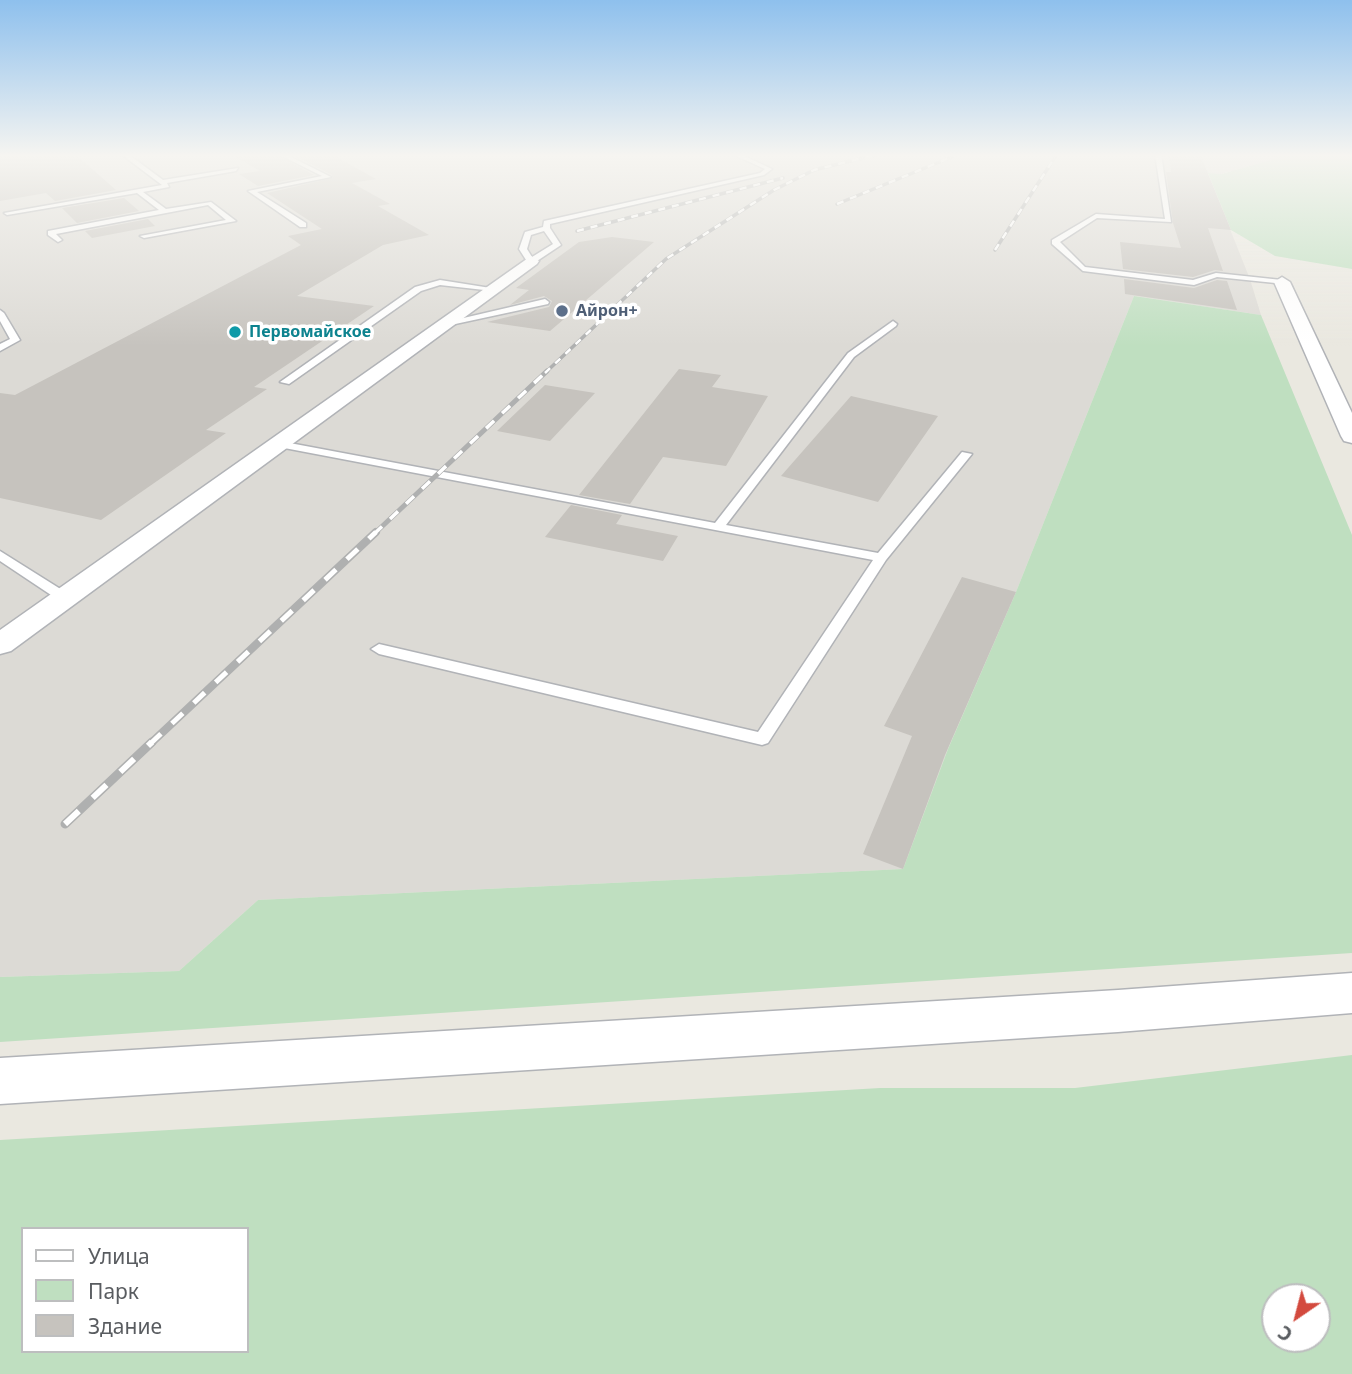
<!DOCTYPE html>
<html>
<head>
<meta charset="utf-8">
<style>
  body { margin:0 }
  #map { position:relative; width:1352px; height:1374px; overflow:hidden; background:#eae8e0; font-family:"Noto Sans",sans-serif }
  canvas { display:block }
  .legend { position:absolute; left:21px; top:1227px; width:228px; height:126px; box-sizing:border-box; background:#fff; border:2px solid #bdbebf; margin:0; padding:9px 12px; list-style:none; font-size:21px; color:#595c60 }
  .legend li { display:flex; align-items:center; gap:14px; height:35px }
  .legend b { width:35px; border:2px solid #bdbebf }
  .north { position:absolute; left:1261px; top:1283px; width:70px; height:70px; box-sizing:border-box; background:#fff; border:2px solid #bdbebf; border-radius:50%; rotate:215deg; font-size:19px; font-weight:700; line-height:28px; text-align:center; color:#595c60 }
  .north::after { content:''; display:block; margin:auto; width:24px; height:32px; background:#d34a3e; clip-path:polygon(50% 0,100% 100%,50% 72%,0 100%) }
</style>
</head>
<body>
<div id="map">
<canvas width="1352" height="1374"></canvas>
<ul class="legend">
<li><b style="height:9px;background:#fff"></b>Улица</li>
<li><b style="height:19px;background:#bfdfc0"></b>Парк</li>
<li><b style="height:19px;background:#c6c3be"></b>Здание</li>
</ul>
<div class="north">С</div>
</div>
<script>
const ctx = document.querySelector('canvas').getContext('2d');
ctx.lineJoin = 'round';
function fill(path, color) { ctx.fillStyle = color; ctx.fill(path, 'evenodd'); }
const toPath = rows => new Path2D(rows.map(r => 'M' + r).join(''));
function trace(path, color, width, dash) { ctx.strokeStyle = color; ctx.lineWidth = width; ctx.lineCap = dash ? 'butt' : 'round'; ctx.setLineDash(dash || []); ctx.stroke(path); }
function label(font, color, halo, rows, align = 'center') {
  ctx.font = font + ' "Noto Sans",sans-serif'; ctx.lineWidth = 7; ctx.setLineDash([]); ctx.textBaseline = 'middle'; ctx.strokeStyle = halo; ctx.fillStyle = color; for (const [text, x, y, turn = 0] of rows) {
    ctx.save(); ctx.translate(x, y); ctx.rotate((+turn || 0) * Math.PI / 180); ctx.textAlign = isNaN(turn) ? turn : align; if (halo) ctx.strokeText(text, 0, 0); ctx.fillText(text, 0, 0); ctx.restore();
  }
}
const industrial = toPath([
  [0,154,1253,154,1274,156,1275,160,1221,174,1208,174,1250,279,1261,315,1134,296,1016,592,948,749,903,869,258,900,179,971,0,977]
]);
const green = toPath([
  [1253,154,1352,154,1352,269,1275,256,1231,230,1208,173,1221,174,1275,159,1274,156],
  [1134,296,1261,315,1352,535,1352,953,0,1042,0,977,179,971,258,900,903,869,948,749,1016,592],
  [1352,1055,1352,1374,0,1374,0,1140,880,1088,1075,1088],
  [23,1229,247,1229,247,1351,23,1351],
  [1275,1297,1317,1297,1317,1339,1275,1339]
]);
const building = toPath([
  [0,154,75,154,116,190,55,201,46,193,0,201],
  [230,154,276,154,314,175,258,186,239,174,260,171],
  [291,154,331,154,376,179,352,183,390,204,378,206,429,235,383,245,297,296,374,306,254,387,267,389,206,430,226,433,101,520,0,498,0,393,15,395,301,245,288,236,322,229,267,193,333,178,332,175],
  [1169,154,1200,154,1231,230,1208,228,1223,271,1215,270,1193,277,1123,269,1120,242,1181,248,1173,223,1166,172,1171,172],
  [124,198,139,211,77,223,62,208],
  [148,219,155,226,92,238,85,231],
  [612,237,654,242,550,331,487,322,549,307,552,301,544,296,510,305,529,290,516,288,579,242],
  [1124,279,1194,288,1217,280,1227,281,1237,310,1125,294],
  [679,369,721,375,712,387,768,396,726,466,663,457,630,504,579,495],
  [545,385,595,393,550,441,497,431],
  [851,396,938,416,878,502,781,476],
  [571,505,622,515,616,524,678,536,663,561,545,537],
  [962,577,1016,592,945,755,903,869,863,854,912,736,884,726]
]);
const service = toPath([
  [121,154,128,154,163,180,238,168,236,171,167,183,169,187,143,192,166,209,211,202,236,221,144,238,140,236,226,220,208,205,56,234,62,240,58,242,48,235,48,231,159,210,137,193,7,215,4,213,162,185,121,154],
  [278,154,285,154,331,177,257,192,306,223,306,227,300,227,248,191,322,176,278,154],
  [732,154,740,154,772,169,764,175,550,224,550,228,561,245,534,263,528,263,519,249,525,232,543,227,544,221,760,173,765,169,732,154],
  [544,231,553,244,532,257,527,249,531,235,544,231],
  [1155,154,1161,154,1171,222,1097,218,1060,242,1085,267,1193,280,1216,273,1282,280,1286,282,1285,284,1217,277,1194,285,1083,271,1052,244,1052,240,1096,214,1165,219,1155,154],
  [440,280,497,289,493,291,440,285,421,291,289,384,280,382,415,287,440,280],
  [545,299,549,302,548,304,446,326,442,323,545,299],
  [0,310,4,313,20,340,0,351,0,344,10,339,0,321,0,310],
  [893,321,897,324,896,326,854,357,726,525,878,553,962,452,972,454,886,560,768,743,762,745,379,654,371,649,379,644,758,732,873,560,279,447,273,444,279,441,715,523,848,353,893,321],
  [0,551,70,595,72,598,70,601,60,601,0,561,0,551]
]);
const minor = toPath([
  [531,256,539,261,537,264,11,651,0,654,0,630,531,256],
  [1282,277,1290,282,1352,413,1352,443,1344,441,1341,436,1274,282,1282,277],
  [1352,973,1352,1013,1118,1032,0,1104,0,1058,1118,990,1352,973]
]);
const railFar3 = toPath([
  [837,204,959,154],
  [577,231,783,178],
  [995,250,1057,154],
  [545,373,666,259,774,190,814,170,879,154]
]);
const railFar2 = toPath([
  [374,534,547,371]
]);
const railFar1 = toPath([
  [150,744,376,532]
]);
const rail = toPath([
  [65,824,152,742]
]);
const markers = [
  [562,311,7,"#5c6f8a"],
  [235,332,7,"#0f9aa8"]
];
const farServicenames = [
  ["Айрон+",576,311]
];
const farCulturenames = [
  ["Первомайское",249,332]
];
fill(industrial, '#dcdad5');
fill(green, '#bfdfc0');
fill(building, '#c6c3be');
trace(service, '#b1b3b7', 3);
trace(minor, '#b1b3b7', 3);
fill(service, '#fff');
fill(minor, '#fff');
trace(railFar3, '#afb0b0', 3.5);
trace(railFar2, '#afb0b0', 5);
trace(railFar1, '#afb0b0', 8);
trace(rail, '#afb0b0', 9);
trace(railFar3, '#fff', 2.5, [7]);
trace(railFar2, '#fff', 3.5, [11]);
trace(railFar1, '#fff', 5, [15]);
trace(rail, '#fff', 6, [19]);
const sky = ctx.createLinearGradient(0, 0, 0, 346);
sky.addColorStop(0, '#8ec0ed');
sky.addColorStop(0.45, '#f6f5f1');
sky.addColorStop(1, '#f6f5f100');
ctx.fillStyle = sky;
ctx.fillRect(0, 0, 1352, 346);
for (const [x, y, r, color] of markers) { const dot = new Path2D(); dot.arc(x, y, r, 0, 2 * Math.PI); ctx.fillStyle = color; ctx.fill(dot); trace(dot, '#fff', 2.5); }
label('bold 16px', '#4e5e75', '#fff', farServicenames, 'left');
label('bold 16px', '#0d838f', '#fff', farCulturenames, 'left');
</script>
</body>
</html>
